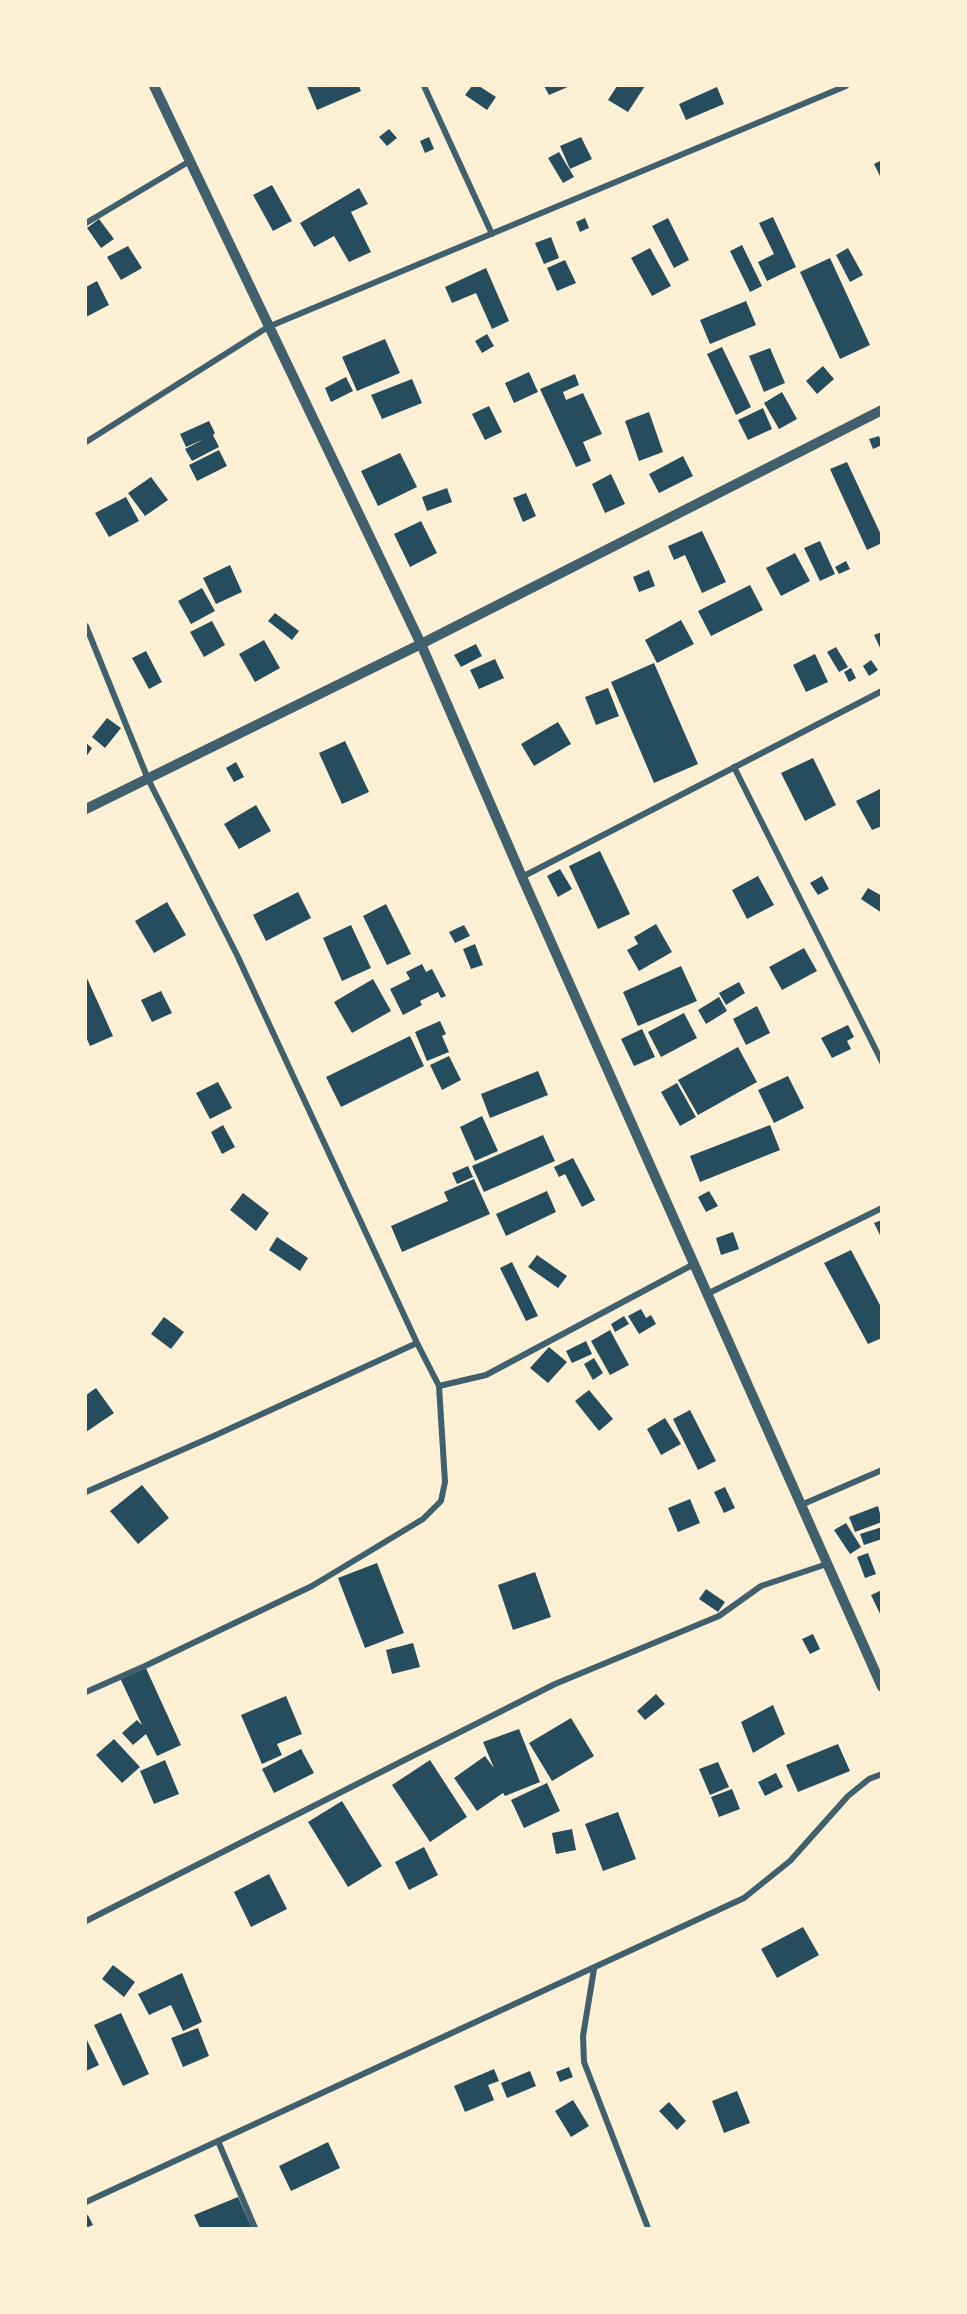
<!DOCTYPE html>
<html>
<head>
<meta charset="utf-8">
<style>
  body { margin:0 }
  #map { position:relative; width:967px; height:2314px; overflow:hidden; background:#fdf0d5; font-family:Poppins,sans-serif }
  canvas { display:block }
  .frame { position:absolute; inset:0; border:87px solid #fdf0d5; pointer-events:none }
</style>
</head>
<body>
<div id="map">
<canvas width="967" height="2314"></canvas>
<div class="frame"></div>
</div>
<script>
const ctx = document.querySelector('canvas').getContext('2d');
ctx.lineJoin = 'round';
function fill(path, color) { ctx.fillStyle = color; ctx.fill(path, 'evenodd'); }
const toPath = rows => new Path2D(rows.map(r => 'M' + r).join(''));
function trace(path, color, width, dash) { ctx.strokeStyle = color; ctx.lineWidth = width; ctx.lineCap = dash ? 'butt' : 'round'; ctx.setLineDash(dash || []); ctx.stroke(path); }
const building = toPath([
  [307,86,359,86,361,91,317,110],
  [472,86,479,86,496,97,487,110,465,95],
  [544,86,570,86,549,95],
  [617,86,645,86,628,112,608,100],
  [717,87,724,104,686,120,679,104],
  [389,129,397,138,387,146,379,137],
  [429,137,434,149,425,153,420,141],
  [581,137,592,159,570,169,560,146],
  [559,152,574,177,563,183,548,158],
  [882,160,882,180,874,164],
  [272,185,292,221,273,231,253,195],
  [359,188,368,204,351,212,371,252,349,262,334,236,314,247,300,223],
  [773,217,796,267,767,281,758,262,774,254,759,223],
  [585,218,589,228,580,232,576,222],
  [668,218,689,260,674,268,652,226],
  [99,219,114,239,101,248,87,228],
  [551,237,559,258,544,264,535,243],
  [742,245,762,286,750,292,730,251],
  [128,246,142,268,121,280,107,257],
  [650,248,671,286,652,296,631,258],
  [848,248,863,275,850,282,836,255],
  [830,258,870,345,840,359,800,272],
  [565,260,576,283,557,291,547,268],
  [486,268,509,321,492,329,476,293,452,303,445,287],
  [97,281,109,305,86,317,86,287],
  [746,301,756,325,710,344,700,320],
  [487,334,494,346,482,353,475,341],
  [385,339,400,373,357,391,342,357],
  [722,347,751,407,736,415,707,354],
  [770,348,785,383,764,392,749,356],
  [823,366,834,379,817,394,806,381],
  [529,372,538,392,514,403,505,383],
  [575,374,579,385,563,392,566,400,583,393,602,434,583,442,591,461,576,467,540,389],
  [346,377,353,391,331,402,325,388],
  [412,379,422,403,382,419,371,395],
  [782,392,797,419,779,429,764,403],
  [489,406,502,432,485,440,472,414],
  [763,408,772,429,748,440,738,420],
  [649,412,663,452,639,461,625,421],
  [209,421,215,433,213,435,219,447,192,461,185,449,204,439,186,447,180,434],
  [879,436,882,445,873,449,869,439],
  [219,450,227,466,197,481,189,465],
  [400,453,417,487,378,506,361,471],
  [683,456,693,476,659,493,649,474],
  [847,462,882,537,882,543,867,550,830,469],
  [611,474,625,504,605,513,592,484],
  [151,477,168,500,145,516,128,493],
  [447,488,452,502,427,511,422,497],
  [526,493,536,516,523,522,513,498],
  [126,497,139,521,109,537,95,513],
  [421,521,437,553,410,567,394,534],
  [702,531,726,582,702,593,685,555,674,560,668,546],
  [820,541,835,574,820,581,804,548],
  [795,553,810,581,781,596,766,568],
  [846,561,850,569,839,574,835,567],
  [230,565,242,592,216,604,203,578],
  [649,570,655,586,639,592,633,577],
  [750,585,763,610,711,636,698,611],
  [202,588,215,611,191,624,178,601],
  [275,613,299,631,292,640,268,621],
  [681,620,694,644,657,663,645,640],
  [212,621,225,645,204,657,190,632],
  [882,632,882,652,874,635],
  [264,640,280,668,255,682,239,654],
  [476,644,482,656,461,667,454,655],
  [836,647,848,667,839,672,827,652],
  [146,651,162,682,149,689,132,658],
  [815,654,828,682,806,692,793,665],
  [495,659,504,678,479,689,470,670],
  [871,660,878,670,869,676,863,666],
  [654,663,698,764,654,783,611,682],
  [851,668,856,678,849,682,844,672],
  [608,688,619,716,596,725,585,697],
  [107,718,121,728,105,748,92,737],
  [558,722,571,744,534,766,521,744],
  [345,741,369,792,342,804,319,753],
  [86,743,92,748,86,757],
  [813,758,836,805,805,821,781,773],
  [236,762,244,777,234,782,226,768],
  [882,788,882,826,872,830,856,801],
  [256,805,271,831,239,849,224,824],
  [600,851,630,914,598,929,569,866],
  [560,869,572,889,558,897,547,876],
  [758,876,774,905,747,919,732,890],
  [822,876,829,889,818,895,810,883],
  [868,888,882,896,882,913,861,899],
  [298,892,311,918,266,941,253,915],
  [167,902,186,935,154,953,135,921],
  [386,904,411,954,387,965,363,916],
  [656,924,672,952,639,971,627,950,638,944,634,937],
  [351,925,371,968,342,981,323,938],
  [464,925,470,936,455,943,449,932],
  [475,944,483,965,471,969,463,949],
  [804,948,817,971,782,990,769,967],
  [422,964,426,972,432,969,446,996,441,998,438,992,420,1001,422,1005,403,1015,390,989,410,979,406,972],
  [681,966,697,1001,638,1026,623,992],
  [86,976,113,1036,90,1046,86,1037],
  [373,979,391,1011,352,1033,334,1002],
  [739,982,745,993,726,1005,719,993],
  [161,991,172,1013,152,1022,141,1000],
  [719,997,727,1011,706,1024,698,1010],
  [757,1006,770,1033,746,1045,733,1019],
  [684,1013,697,1038,661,1057,648,1032],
  [440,1021,446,1034,442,1036,449,1052,427,1061,415,1032],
  [848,1025,854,1037,847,1041,851,1049,832,1058,821,1038],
  [642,1029,655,1057,634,1066,621,1039],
  [410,1036,424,1066,341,1107,326,1077],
  [738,1047,757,1082,698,1115,678,1080],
  [449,1056,461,1080,442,1090,430,1065],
  [538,1071,548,1095,490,1118,481,1094],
  [788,1076,804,1108,774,1123,758,1090],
  [218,1082,232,1108,210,1119,196,1093],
  [677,1083,696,1117,680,1126,661,1092],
  [482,1116,498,1151,475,1161,460,1127],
  [223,1125,235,1147,222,1154,211,1132],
  [770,1125,780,1150,700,1182,690,1156],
  [543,1135,555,1161,484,1192,472,1166],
  [573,1158,595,1200,582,1207,565,1174,559,1177,554,1167],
  [468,1166,473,1177,457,1184,452,1173],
  [474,1179,490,1214,402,1252,391,1226,448,1201,444,1192],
  [547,1191,556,1212,506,1236,496,1214],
  [709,1191,718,1206,706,1212,698,1197],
  [243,1193,269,1213,256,1231,230,1210],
  [882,1220,882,1239,874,1223],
  [733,1232,739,1249,721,1255,716,1238],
  [277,1237,308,1258,300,1271,269,1250],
  [851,1250,882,1309,882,1338,868,1344,824,1263],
  [537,1255,567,1276,558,1288,528,1267],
  [512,1262,538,1316,526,1321,500,1268],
  [641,1309,646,1318,651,1315,656,1324,639,1334,628,1316],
  [624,1316,629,1324,615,1332,611,1324],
  [164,1317,184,1332,171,1349,151,1334],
  [610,1330,629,1365,610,1375,591,1341],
  [586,1341,592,1354,572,1363,566,1351],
  [549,1347,567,1362,548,1383,530,1368],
  [594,1358,603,1373,593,1380,584,1364],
  [96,1388,114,1413,86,1432,86,1395],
  [589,1390,613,1419,599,1431,575,1401],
  [690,1410,716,1461,698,1470,673,1419],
  [665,1418,681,1444,661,1455,647,1429],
  [142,1485,169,1518,138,1544,110,1511],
  [725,1487,735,1508,724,1513,714,1492],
  [690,1499,700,1523,678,1532,668,1508],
  [878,1506,882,1522,855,1532,849,1517],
  [846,1523,861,1547,850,1554,834,1530],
  [882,1527,882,1539,864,1545,860,1534],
  [868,1553,876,1574,865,1578,857,1557],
  [377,1563,404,1633,365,1648,338,1578],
  [535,1572,551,1617,513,1630,498,1585],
  [706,1589,725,1602,718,1612,699,1599],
  [882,1590,882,1618,871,1595],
  [813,1634,820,1649,810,1654,802,1639],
  [413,1643,420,1667,392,1674,386,1650],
  [145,1666,181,1745,157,1756,146,1734,133,1745,122,1733,137,1720,142,1725,120,1678],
  [656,1694,665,1704,645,1720,637,1711],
  [286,1696,302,1734,277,1744,282,1755,262,1764,241,1715],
  [773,1705,785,1734,753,1753,741,1722],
  [571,1718,594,1756,552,1781,529,1743],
  [519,1729,540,1782,505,1796,503,1793,477,1811,454,1778,485,1756,494,1768,483,1742],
  [114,1739,140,1767,122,1783,96,1755],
  [838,1744,850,1771,798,1792,786,1765],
  [301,1749,314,1773,274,1793,262,1769],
  [165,1760,179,1794,154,1804,140,1771],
  [430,1760,467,1817,430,1842,392,1785],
  [718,1762,729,1787,710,1795,699,1769],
  [776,1773,783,1787,765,1796,758,1782],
  [547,1783,560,1811,524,1828,511,1800],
  [732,1789,740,1809,719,1817,711,1797],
  [342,1801,382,1866,348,1887,308,1822],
  [618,1812,636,1859,603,1871,585,1824],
  [572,1829,576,1850,556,1854,552,1833],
  [424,1847,438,1875,409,1890,395,1862],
  [269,1874,287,1909,251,1927,234,1892],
  [803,1927,819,1955,777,1978,761,1949],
  [113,1965,135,1982,124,1997,102,1979],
  [182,1973,202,2022,183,2031,171,2005,149,2015,138,1994],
  [121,2013,149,2074,123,2086,94,2025],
  [198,2028,209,2056,183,2067,171,2038],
  [86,2038,99,2065,86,2071],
  [569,2067,573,2077,560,2082,556,2072],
  [494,2069,499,2081,488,2085,494,2100,465,2112,454,2086],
  [530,2071,536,2086,507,2098,501,2083],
  [737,2091,750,2123,724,2133,712,2101],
  [573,2100,589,2126,571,2137,555,2111],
  [669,2102,686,2121,677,2130,659,2111],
  [328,2142,340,2168,291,2191,279,2166],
  [238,2197,252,2228,200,2228,194,2215],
  [88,2215,93,2225,86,2228,86,2216]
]);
const minor = toPath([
  [424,86,492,234],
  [86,223,190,161],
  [86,442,268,327,846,86],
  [86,626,148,779,237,955,417,1343,439,1386,445,1482,441,1501,423,1519,312,1586,145,1666,86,1692],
  [734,767,882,1062],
  [522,877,882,691],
  [707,1294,882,1208],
  [439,1386,486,1375,694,1264],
  [86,1492,216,1435,417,1343],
  [801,1505,882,1470],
  [86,1921,555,1684,719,1616,761,1586,827,1564],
  [594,1969,583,2036,584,2062,648,2228],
  [218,2141,255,2228],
  [86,2202,744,1898,790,1861,848,1796,869,1779,882,1774]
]);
const tertiary = toPath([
  [154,86,421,644,522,877,882,1687],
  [86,809,421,644,882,410]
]);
fill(building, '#264d5e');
trace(minor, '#3f606c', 6);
trace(tertiary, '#3f606c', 10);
</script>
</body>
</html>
